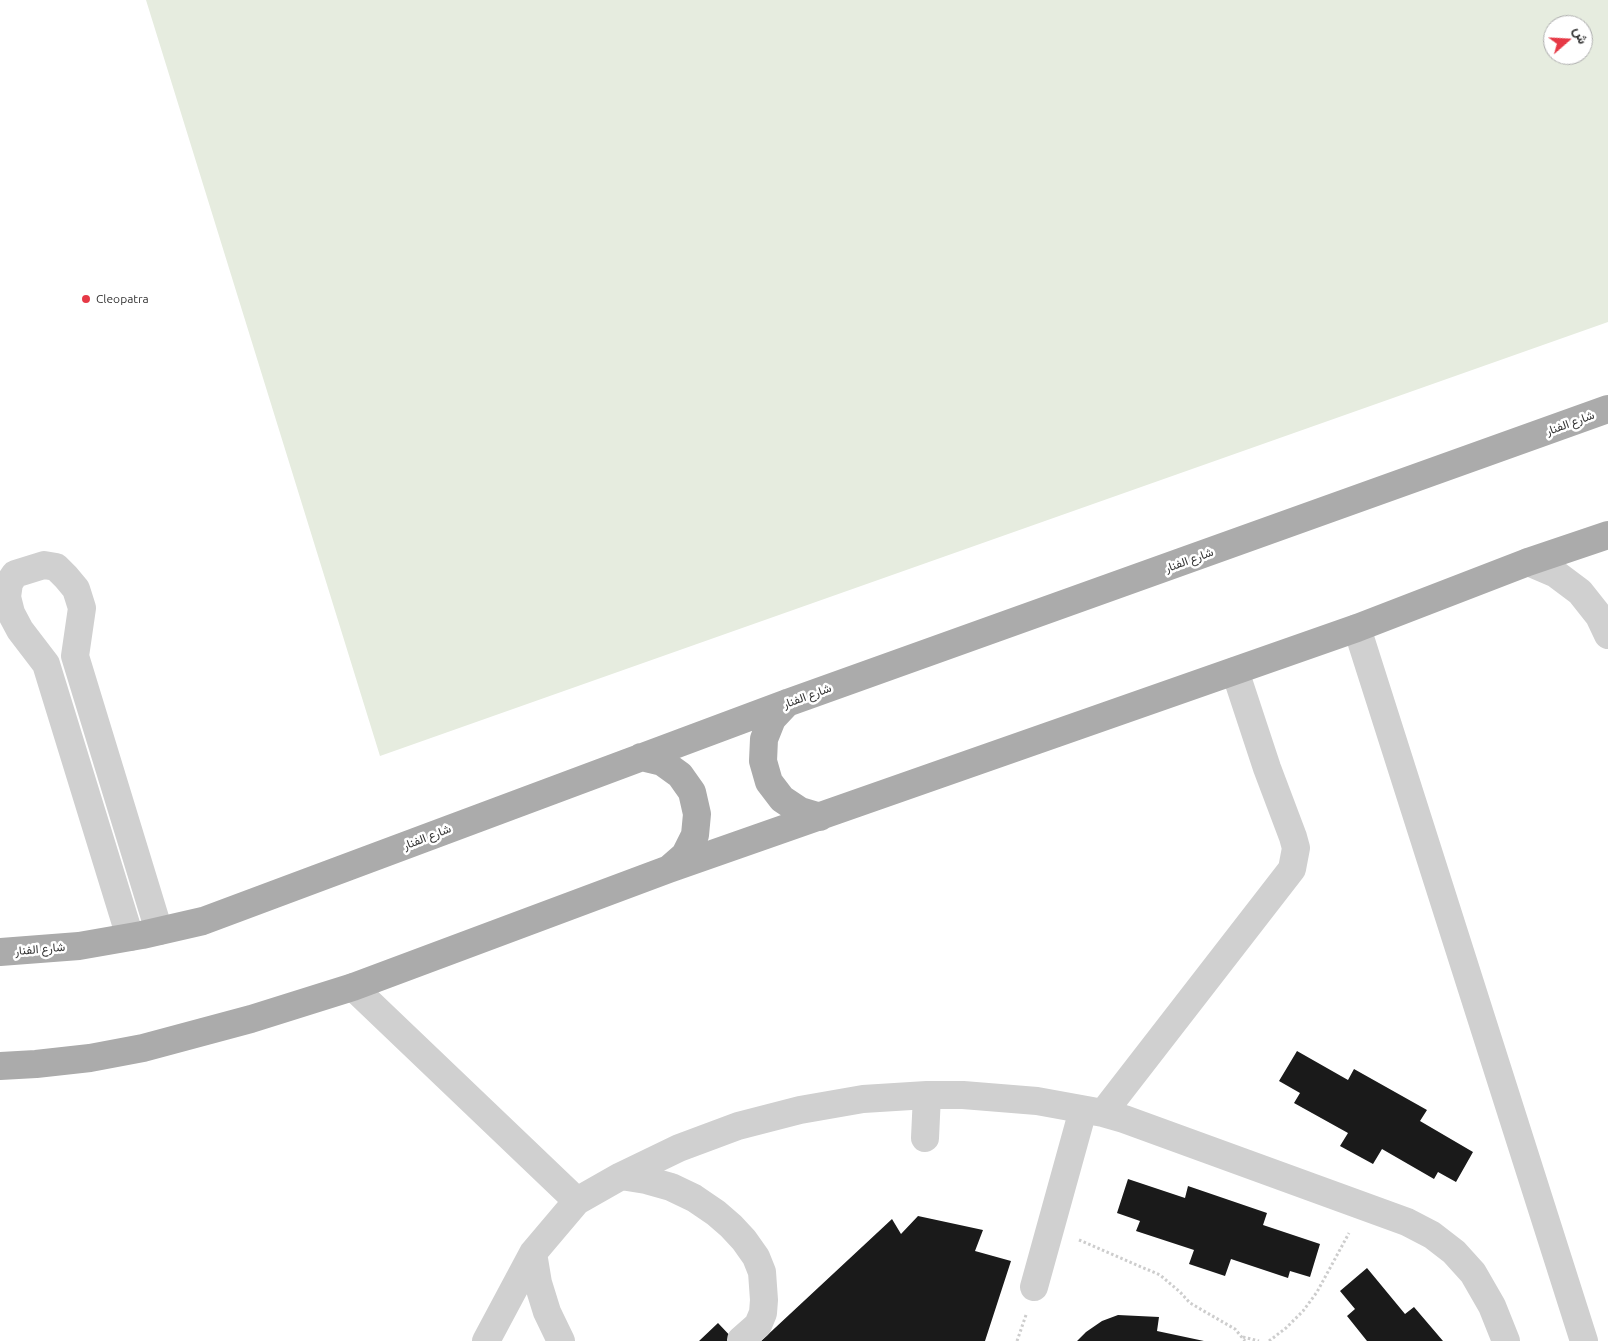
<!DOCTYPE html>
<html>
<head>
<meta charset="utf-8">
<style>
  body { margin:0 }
  #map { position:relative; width:1608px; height:1341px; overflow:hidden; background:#fff; font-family:Ubuntu,Vazirmatn,sans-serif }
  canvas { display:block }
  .north { position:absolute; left:1543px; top:15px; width:50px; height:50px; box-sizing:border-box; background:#fff; border:1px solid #adadad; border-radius:50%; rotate:71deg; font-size:14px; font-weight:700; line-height:20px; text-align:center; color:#333 }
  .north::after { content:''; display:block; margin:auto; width:18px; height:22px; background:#e63946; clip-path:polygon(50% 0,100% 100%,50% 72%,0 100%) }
</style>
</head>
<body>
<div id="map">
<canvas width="1608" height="1341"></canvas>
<div class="north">ش</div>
</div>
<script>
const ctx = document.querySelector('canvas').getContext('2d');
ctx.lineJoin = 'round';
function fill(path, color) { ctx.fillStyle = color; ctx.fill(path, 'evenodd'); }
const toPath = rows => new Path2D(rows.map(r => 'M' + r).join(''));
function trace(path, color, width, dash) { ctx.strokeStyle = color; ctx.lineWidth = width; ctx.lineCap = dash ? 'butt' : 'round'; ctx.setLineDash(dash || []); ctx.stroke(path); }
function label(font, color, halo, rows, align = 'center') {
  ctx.font = font + ' Ubuntu,Vazirmatn,sans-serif'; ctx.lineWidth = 5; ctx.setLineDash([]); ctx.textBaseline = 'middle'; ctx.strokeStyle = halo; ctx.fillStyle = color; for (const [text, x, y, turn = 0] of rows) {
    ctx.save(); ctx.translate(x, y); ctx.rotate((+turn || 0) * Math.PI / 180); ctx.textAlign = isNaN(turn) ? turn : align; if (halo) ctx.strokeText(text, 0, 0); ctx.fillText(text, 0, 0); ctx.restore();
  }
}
const green = toPath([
  [146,0,1608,0,1608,322,380,756],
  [1553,25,1583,25,1583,55,1553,55]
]);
const building = toPath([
  [1297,1051,1348,1080,1354,1069,1427,1110,1420,1121,1473,1152,1456,1182,1438,1172,1434,1179,1382,1149,1373,1164,1340,1146,1348,1133,1294,1103,1300,1093,1279,1081],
  [1128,1179,1185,1198,1188,1186,1267,1213,1263,1225,1320,1244,1310,1277,1290,1271,1288,1278,1231,1259,1225,1276,1189,1264,1194,1250,1136,1231,1140,1221,1117,1213],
  [918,1216,983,1230,975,1251,1011,1261,985,1341,761,1341,892,1219,901,1234],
  [1367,1268,1405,1314,1414,1307,1443,1341,1367,1341,1347,1316,1355,1309,1340,1291],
  [1118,1315,1159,1317,1157,1331,1204,1341,1077,1341,1086,1332,1102,1321],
  [718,1323,735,1341,699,1341]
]);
const path = toPath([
  [1079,1240,1160,1275,1180,1292,1190,1303,1235,1329,1245,1341],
  [1243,1337,1259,1341],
  [1017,1341,1026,1315],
  [1269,1341,1286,1328,1303,1311,1317,1292,1349,1233]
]);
const minor = toPath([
  [1528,562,1556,574,1580,592,1599,616,1608,635],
  [1357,628,1584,1341],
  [130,937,46,664,20,630,11,613,7,597,9,583,15,574,44,565,56,567,66,577,76,589,82,608,75,656,159,931],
  [353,987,577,1201],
  [1103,1113,1292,869,1296,848,1293,837,1267,768,1235,671],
  [925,1138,927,1095],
  [621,1176,646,1180,671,1187,694,1198,716,1213,731,1226,744,1240,756,1257,762,1272,764,1300,763,1313,758,1325,741,1340],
  [533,1253,538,1283,547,1312,561,1341],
  [1034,1287,1083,1110],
  [486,1341,533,1253,577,1201,621,1176,679,1148,738,1126,800,1110,863,1099,927,1095,963,1095,1037,1101,1103,1113,1124,1119,1407,1222,1432,1235,1454,1252,1473,1273,1492,1306,1506,1341]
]);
const major = toPath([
  [787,703,772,719,764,739,763,761,769,782,782,799,800,811,820,817],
  [641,757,662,762,680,775,692,792,697,814,695,835,685,855,669,869],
  [0,952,79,946,142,935,203,921,787,703,1608,409],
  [0,1066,36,1064,90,1058,143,1048,251,1019,353,987,669,869,1357,628,1528,562,1608,535]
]);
const markers = [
  [86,299,5,"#e63946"]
];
const poiNames = [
  ["Cleopatra",96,299]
];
const streetNames = [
  ["شارع الفنار",1570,423,-20],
  ["شارع الفنار",1189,560,-20],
  ["شارع الفنار",807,696,-20],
  ["شارع الفنار",427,837,-21],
  ["شارع الفنار",40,949,-5]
];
fill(green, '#e6ecdf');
fill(building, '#1a1a1a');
trace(path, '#cdcdcd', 3, [2.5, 2.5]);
trace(minor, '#d0d0d0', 28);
trace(major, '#ababab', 28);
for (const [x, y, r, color] of markers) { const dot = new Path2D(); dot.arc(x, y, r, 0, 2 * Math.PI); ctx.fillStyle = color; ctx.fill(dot); trace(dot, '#fff', 2); }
label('12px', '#333', '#fff', poiNames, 'left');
label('12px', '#333', '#fff', streetNames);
</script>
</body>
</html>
